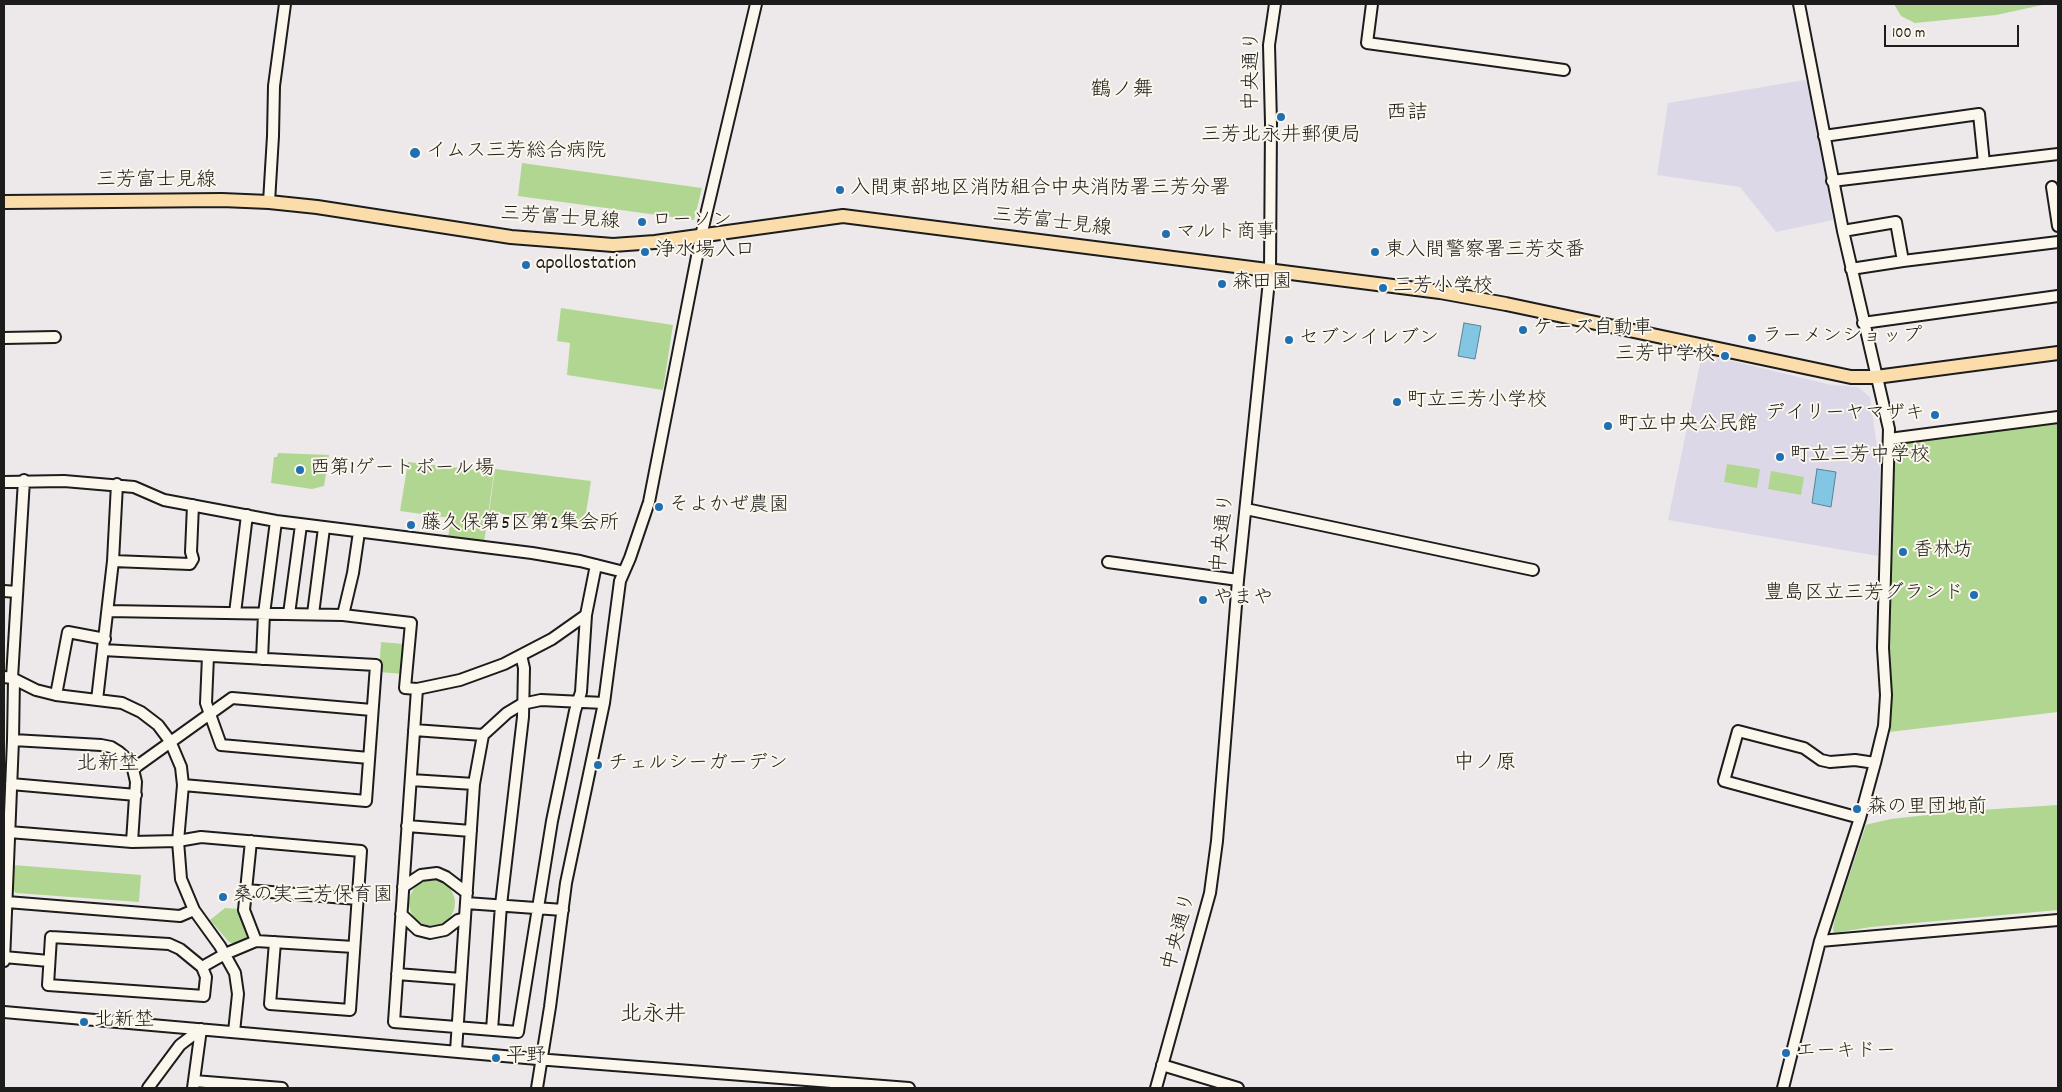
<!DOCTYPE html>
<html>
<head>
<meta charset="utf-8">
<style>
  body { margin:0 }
  #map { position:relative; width:2062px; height:1092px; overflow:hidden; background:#ede9ea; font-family:Dekko,sans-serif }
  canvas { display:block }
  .frame { position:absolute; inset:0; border:5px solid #1c1c1c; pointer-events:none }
  .scale { position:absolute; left:1884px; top:25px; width:135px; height:22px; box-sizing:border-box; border:2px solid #1c1c1c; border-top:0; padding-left:6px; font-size:15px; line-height:18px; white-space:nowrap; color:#1c1c1c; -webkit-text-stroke:4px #fbf7ec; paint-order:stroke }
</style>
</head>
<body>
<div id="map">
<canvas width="2062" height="1092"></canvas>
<div class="frame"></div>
<div class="scale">100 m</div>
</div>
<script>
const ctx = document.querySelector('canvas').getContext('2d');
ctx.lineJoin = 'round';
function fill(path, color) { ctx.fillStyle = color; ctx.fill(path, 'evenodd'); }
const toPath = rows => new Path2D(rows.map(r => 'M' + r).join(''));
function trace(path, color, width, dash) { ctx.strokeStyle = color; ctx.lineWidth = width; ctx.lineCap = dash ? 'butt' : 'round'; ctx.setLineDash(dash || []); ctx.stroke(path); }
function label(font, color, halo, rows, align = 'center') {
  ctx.font = font + ' Dekko,"Klee One",sans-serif'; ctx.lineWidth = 4; ctx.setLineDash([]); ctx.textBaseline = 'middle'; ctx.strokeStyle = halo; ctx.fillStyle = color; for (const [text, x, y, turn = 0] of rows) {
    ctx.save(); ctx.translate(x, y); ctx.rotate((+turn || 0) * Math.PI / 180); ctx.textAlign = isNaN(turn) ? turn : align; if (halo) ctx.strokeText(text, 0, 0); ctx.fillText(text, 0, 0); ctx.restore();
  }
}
const built = toPath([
  [1804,80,1809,83,1833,220,1776,232,1740,187,1657,175,1668,103],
  [1702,354,1832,385,1858,387,1870,397,1880,468,1878,556,1668,520]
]);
const green = toPath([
  [1894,4,2047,4,1996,15,1915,23,1901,16],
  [522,163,702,188,694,220,518,196],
  [561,308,673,325,663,390,567,375,570,343,557,341],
  [2058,420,2058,712,1889,732,1892,703,1889,616,1894,445,1898,441],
  [278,453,329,455,324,486,312,489,271,483,274,457,277,457],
  [408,462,494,472,484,543,448,538,451,518,400,511],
  [1727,464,1760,469,1757,488,1724,482],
  [495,469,591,481,584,526,489,512],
  [1771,471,1804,477,1801,495,1768,489],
  [381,642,403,644,402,651,404,652,403,674,379,672],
  [2058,805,2058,910,1871,927,1834,933,1833,928,1836,915,1866,825,1869,824,1891,819,1964,811],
  [13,865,141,875,139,902,16,893,11,888],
  '409 903a23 23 0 1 1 46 0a23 23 0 1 1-46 0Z',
  [225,908,240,909,248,932,246,938,235,944,229,942,210,920]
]);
const water = toPath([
  [1464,323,1481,326,1475,359,1458,356,1464,323],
  [1817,469,1836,472,1831,507,1812,503,1817,469]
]);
const minor = toPath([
  [1372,4,1367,43,1564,70],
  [1824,136,1979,114,1984,163],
  [1832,181,2058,154],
  [2052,187,2058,226],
  [269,202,273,136,274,86,285,4],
  [1843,231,1896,222,1903,261],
  [1851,269,1903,261,2058,242],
  [1863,323,2058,296],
  [4,338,55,337],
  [1889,439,2058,417],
  [4,482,64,481,134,487,164,500,276,521,532,553,580,561,624,572],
  [1246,509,1533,570],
  [113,561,190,564,193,559,191,552,193,505],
  [1108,562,1238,580],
  [4,591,17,592],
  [108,611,343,615,411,623,405,688,417,689,460,680,504,664,552,639,586,615],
  [235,613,247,515],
  [289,614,301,525],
  [313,614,324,528],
  [343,615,353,573,359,532],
  [103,650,376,665,366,801,183,785],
  [208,656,206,703,221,745,369,758],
  [262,659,264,614,276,521],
  [4,677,12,678,36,690,56,695,122,703,141,712,158,725,170,741,181,767,183,785,178,841,181,879,194,910,220,946,235,973,238,994,234,1032],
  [12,678,24,480],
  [417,689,394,1022,518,1032,552,821,575,711,581,692,586,615,596,565],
  [56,695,68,632,105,639],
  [97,700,113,561,117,484],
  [414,730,483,735],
  [13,740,101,745,111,747,119,752,128,760,133,769,136,782,132,842],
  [133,769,232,698,372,710],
  [411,780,474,784],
  [11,784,136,795],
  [1860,818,1724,781,1738,731,1804,748,1821,760,1830,762,1855,760,1875,763],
  [407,826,471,831],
  [9,832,132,842,178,841,201,837,361,851,350,1010,270,1004,275,942],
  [251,841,244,910,256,941],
  [403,887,421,875,437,873,446,877,467,893],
  [246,890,358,899],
  [7,902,180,916,194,910],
  [466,903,563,910],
  [401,914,418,930,430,933,445,930,458,920,465,918],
  [51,937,169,944,180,949,202,967,206,977,204,996,48,985,51,937],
  [1820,941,2058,920],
  [4,957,49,961],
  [4,961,13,740,14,679],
  [202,967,225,954,256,941,354,947],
  [397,974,461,979],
  [4,1012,549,1060,909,1088],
  [492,1030,501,905,523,717,524,668,521,655],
  [456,1051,474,784,483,735,507,713,522,704,541,700,604,703],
  [1162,1065,1238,1088],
  [194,1081,282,1088],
  [148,1088,180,1045,201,1029],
  [193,1088,201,1029],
  [537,1088,550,1007,566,883,604,703,620,581,630,558,649,502,701,236,756,4],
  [1156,1088,1210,893,1217,841,1238,580,1270,271,1271,123,1269,45,1275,4],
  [1783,1088,1820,941,1860,818,1875,763,1884,726,1886,695,1883,648,1889,429,1843,231,1799,4]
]);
const major = toPath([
  [4,202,222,200,269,202,317,207,511,237,613,245,655,242,843,216,1440,292,1506,304,1851,377,1876,377,2058,353]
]);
const markers = [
  [1281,117,5,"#1f6fb2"],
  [415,153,6,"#1f6fb2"],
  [840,190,5,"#1f6fb2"],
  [642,222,5,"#1f6fb2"],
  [1166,234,5,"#1f6fb2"],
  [645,252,5,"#1f6fb2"],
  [1375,252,5,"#1f6fb2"],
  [526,265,5,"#1f6fb2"],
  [1222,284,5,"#1f6fb2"],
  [1383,288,5,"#1f6fb2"],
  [1523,330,5,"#1f6fb2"],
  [1752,338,5,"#1f6fb2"],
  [1289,340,5,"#1f6fb2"],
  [1725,356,5,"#1f6fb2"],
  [1397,402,5,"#1f6fb2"],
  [1935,415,5,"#1f6fb2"],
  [1608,426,5,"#1f6fb2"],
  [1780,457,5,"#1f6fb2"],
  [300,470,5,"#1f6fb2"],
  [659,507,5,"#1f6fb2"],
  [411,525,5,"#1f6fb2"],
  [1903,552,5,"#1f6fb2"],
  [1974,595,5,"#1f6fb2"],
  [1203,600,5,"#1f6fb2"],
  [598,765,5,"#1f6fb2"],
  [1857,809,5,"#1f6fb2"],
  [223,897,5,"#1f6fb2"],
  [84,1022,5,"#1f6fb2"],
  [1786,1053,5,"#1f6fb2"],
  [496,1058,5,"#1f6fb2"]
];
const streetNames = [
  ["中央通り",1254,71,-89],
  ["三芳富士見線",156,182],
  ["三芳富士見線",560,220,4],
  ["三芳富士見線",1052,224,7],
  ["中央通り",1225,533,-84],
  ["中央通り",1181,932,-75]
];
const poiNames = [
  ["三芳北永井郵便局",1281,137,"center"],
  ["イムス三芳総合病院",426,153],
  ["入間東部地区消防組合中央消防署三芳分署",850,190],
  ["ローソン",652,222],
  ["マルト商事",1176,234],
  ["浄水場入口",655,252],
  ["東入間警察署三芳交番",1385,252],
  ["apollostation",536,265],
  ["森田園",1232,284],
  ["三芳小学校",1393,288],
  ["ケーズ自動車",1533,330],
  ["ラーメンショップ",1762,338],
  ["セブンイレブン",1299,340],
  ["三芳中学校",1715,356,"right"],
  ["町立三芳小学校",1407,402],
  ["デイリーヤマザキ",1925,415,"right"],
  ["町立中央公民館",1618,426],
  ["町立三芳中学校",1790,457],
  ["西第1ゲートボール場",310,470],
  ["そよかぜ農園",669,507],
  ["藤久保第5区第2集会所",421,525],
  ["香林坊",1913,552],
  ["豊島区立三芳グランド",1964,595,"right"],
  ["やまや",1213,600],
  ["チェルシーガーデン",608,765],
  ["森の里団地前",1867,809],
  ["桑の実三芳保育園",233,897],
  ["北新埜",94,1022],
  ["エーキドー",1796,1053],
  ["平野",506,1058]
];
const neighbourhoodNames = [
  ["鶴ノ舞",1122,92],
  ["西詰",1407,115],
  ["中ノ原",1485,765],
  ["北新埜",108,766]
];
const quarterNames = [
  ["北永井",653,1017]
];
fill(built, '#ddd8e7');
fill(green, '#b1d691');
fill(water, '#82c6e3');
trace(water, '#598293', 1);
trace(minor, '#1c1c1c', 14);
trace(major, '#1c1c1c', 16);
trace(minor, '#fbf7ec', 10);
trace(major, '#faddab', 12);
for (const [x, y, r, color] of markers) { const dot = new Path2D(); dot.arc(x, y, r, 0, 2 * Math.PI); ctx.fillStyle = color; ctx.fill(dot); trace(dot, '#fbf7ec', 2); }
label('20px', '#1c1c1c', '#fbf7ec', streetNames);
label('20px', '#1c1c1c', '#fbf7ec', poiNames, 'left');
label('21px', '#1c1c1c', '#fbf7ec', neighbourhoodNames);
label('22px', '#1c1c1c', '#fbf7ec', quarterNames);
</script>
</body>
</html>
